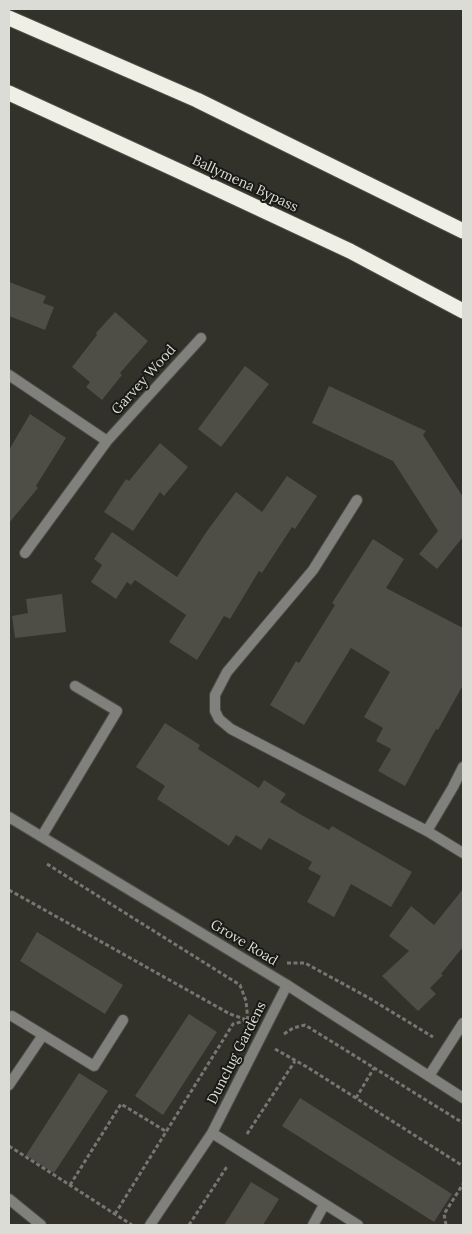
<!DOCTYPE html>
<html>
<head>
<meta charset="utf-8">
<style>
  body { margin:0 }
  #map { position:relative; width:472px; height:1234px; overflow:hidden; background:#32312a; font-family:Lora,serif }
  canvas { display:block }
  .frame { position:absolute; inset:0; border:10px solid #dcdcd7; pointer-events:none }
</style>
</head>
<body>
<div id="map">
<canvas width="472" height="1234"></canvas>
<div class="frame"></div>
</div>
<script>
const ctx = document.querySelector('canvas').getContext('2d');
ctx.lineJoin = 'round';
function fill(path, color) { ctx.fillStyle = color; ctx.fill(path, 'evenodd'); }
const toPath = rows => new Path2D(rows.map(r => 'M' + r).join(''));
function trace(path, color, width, dash) { ctx.strokeStyle = color; ctx.lineWidth = width; ctx.lineCap = dash ? 'butt' : 'round'; ctx.setLineDash(dash || []); ctx.stroke(path); }
function label(font, color, halo, rows, align = 'center') {
  ctx.font = font + ' Lora,serif'; ctx.lineWidth = 4; ctx.setLineDash([]); ctx.textBaseline = 'middle'; ctx.strokeStyle = halo; ctx.fillStyle = color; for (const [text, x, y, turn = 0] of rows) {
    ctx.save(); ctx.translate(x, y); ctx.rotate((+turn || 0) * Math.PI / 180); ctx.textAlign = isNaN(turn) ? turn : align; if (halo) ctx.strokeText(text, 0, 0); ctx.fillText(text, 0, 0); ctx.restore();
  }
}
const building = toPath([
  [9,282,46,296,43,303,54,307,45,330,9,316],
  [115,312,148,341,120,373,122,375,102,400,86,387,90,382,72,367,97,335,96,333],
  [245,366,269,384,221,447,198,429],
  [329,386,426,431,423,435,463,497,463,537,437,569,419,554,438,531,393,461,312,423],
  [30,414,66,438,36,486,38,488,9,523,9,450],
  [160,443,188,467,164,496,160,492,133,531,104,512,126,479,129,481],
  [287,476,317,496,295,529,292,527,262,573,259,571,230,619,224,616,197,660,169,642,186,615,135,580,131,585,127,582,116,599,91,582,102,565,94,559,112,532,177,577,207,531,236,492,262,512],
  [373,539,404,559,386,588,463,628,463,685,438,730,436,729,405,786,378,771,391,749,376,741,383,728,364,717,390,672,351,648,304,725,270,705,296,661,299,663,335,605,332,603],
  [62,594,66,632,15,638,12,616,28,613,26,599],
  [165,723,200,745,198,749,259,788,264,780,286,794,280,802,300,814,329,830,332,826,412,872,391,907,351,884,334,917,307,902,321,876,308,869,312,862,269,838,261,850,236,835,229,846,157,799,165,786,136,767],
  [463,889,463,947,441,974,443,975,430,988,436,994,418,1011,382,976,409,951,389,936,411,906,434,925],
  [37,932,123,985,105,1014,20,961],
  [189,1014,217,1032,163,1115,135,1096],
  [79,1073,108,1091,54,1173,26,1155],
  [300,1098,452,1194,434,1222,282,1126],
  [251,1182,279,1199,263,1225,224,1225]
]);
const path = toPath([
  [47,864,240,985,246,1001,248,1021],
  [9,890,230,1014,247,1020],
  [287,963,305,963,369,998,433,1037],
  [284,1034,293,1028,305,1025,463,1123],
  [275,1049,307,1067,463,1166],
  [356,1098,374,1068],
  [247,1134,295,1061],
  [9,1146,132,1225],
  [70,1185,121,1104,167,1132],
  [115,1214,233,1024,245,1021],
  [189,1225,228,1165],
  [446,1225,444,1214,463,1184]
]);
const minor = toPath([
  [9,375,107,441],
  [357,500,313,570,227,672,215,695,215,711,219,719,231,729,427,831,463,853],
  [25,553,107,441,201,338],
  [427,831,453,787,463,767],
  [42,836,117,711,75,686],
  [12,1016,94,1066,123,1020],
  [429,1076,463,1023],
  [9,1085,43,1035],
  [212,1133,358,1225],
  [9,1199,41,1225],
  [150,1225,212,1133,287,985],
  [313,1225,324,1205]
]);
const tertiary = toPath([
  [9,817,287,985,463,1098]
]);
const motorway = toPath([
  [9,18,197,100,463,231],
  [9,93,181,172,350,251,463,311]
]);
const streetNames = [
  ["Ballymena Bypass",245,184,25],
  ["Garvey Wood",144,380,-48],
  ["Grove Road",244,943,31],
  ["Dunclug Gardens",237,1053,-63]
];
fill(building, '#4e4d46');
trace(minor, '#4d4c46', 12);
trace(tertiary, '#4d4c46', 12);
trace(motorway, '#4d4c46', 17);
trace(path, '#777670', 3, [4, 2.5]);
trace(minor, '#80807c', 10);
trace(tertiary, '#80807c', 10);
trace(motorway, '#f0efe6', 15);
label('14px', '#dcdcd7', '#191915', streetNames);
</script>
</body>
</html>
